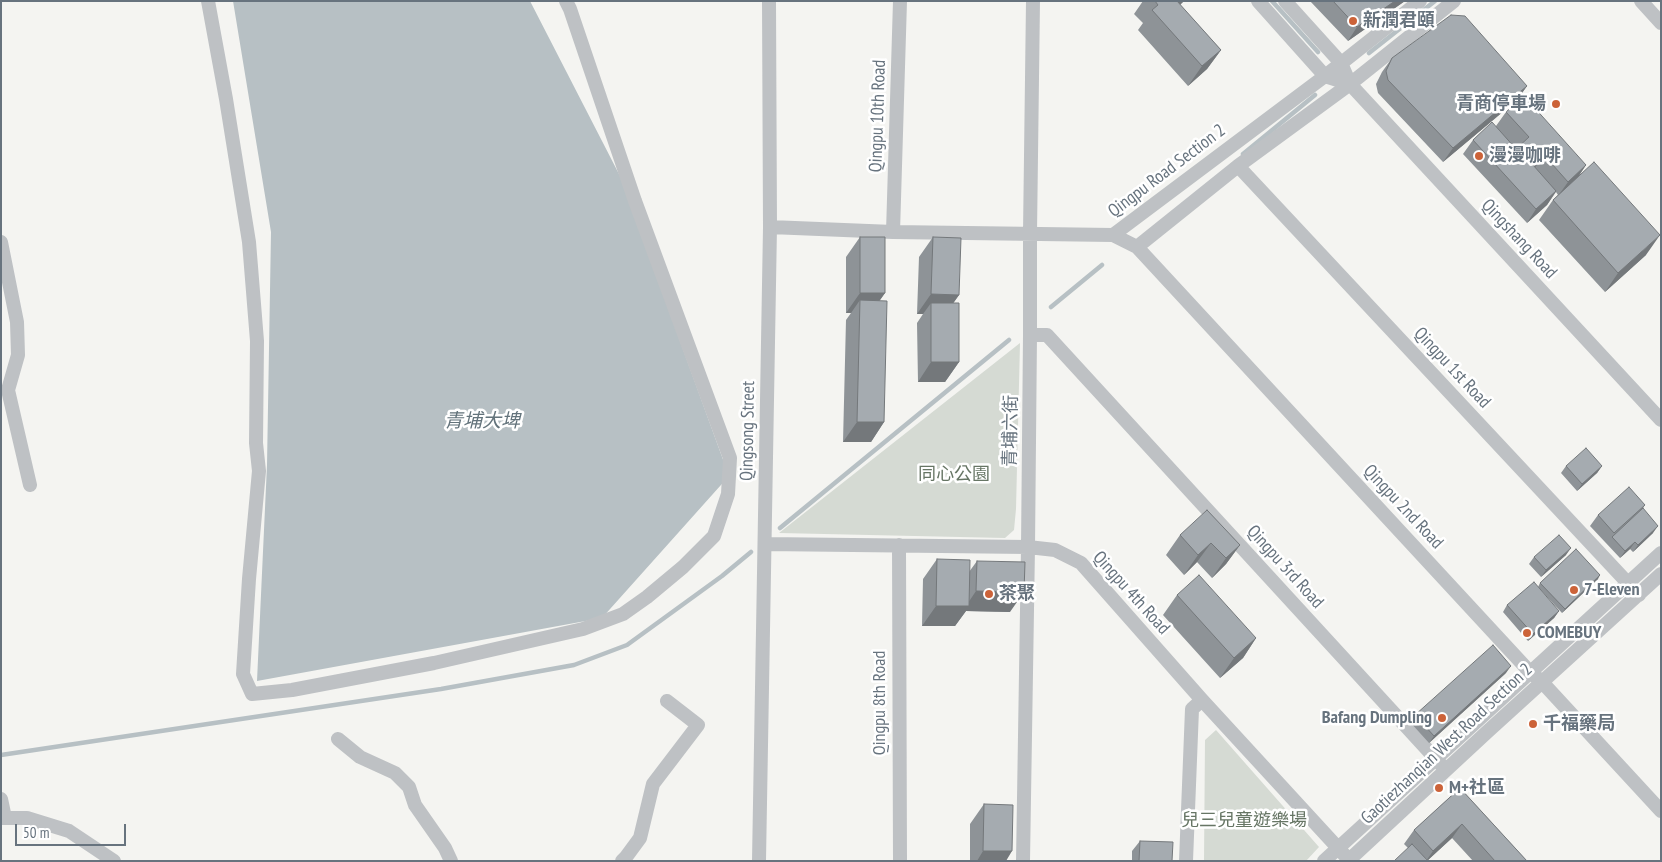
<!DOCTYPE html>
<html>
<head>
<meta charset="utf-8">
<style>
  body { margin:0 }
  #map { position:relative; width:1662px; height:862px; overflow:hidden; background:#f4f4f1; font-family:"PT Sans Narrow",sans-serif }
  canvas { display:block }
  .frame { position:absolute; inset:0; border:2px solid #67737e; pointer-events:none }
  .scale { position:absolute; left:15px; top:824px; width:111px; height:22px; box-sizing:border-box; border:2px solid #67737e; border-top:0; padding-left:6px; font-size:15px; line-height:18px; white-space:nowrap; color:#67737e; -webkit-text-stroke:4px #fff; paint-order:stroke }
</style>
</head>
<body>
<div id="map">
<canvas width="1662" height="862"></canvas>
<div class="frame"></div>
<div class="scale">50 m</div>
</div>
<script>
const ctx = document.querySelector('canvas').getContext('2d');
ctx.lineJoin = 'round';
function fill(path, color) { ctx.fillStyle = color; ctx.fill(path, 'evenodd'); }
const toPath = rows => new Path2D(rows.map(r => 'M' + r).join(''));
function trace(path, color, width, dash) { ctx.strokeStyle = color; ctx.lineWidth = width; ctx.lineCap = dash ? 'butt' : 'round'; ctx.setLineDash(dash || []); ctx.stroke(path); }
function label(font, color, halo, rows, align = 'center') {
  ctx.font = font + ' "PT Sans Narrow","Noto Sans TC",sans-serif'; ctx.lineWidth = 5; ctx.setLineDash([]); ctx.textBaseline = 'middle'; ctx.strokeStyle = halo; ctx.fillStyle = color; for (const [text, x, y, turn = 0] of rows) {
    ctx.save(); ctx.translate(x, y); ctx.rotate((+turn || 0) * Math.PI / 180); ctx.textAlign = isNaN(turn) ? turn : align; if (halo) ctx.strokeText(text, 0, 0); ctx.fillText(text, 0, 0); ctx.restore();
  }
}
const green = toPath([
  [1020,343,1016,509,1014,530,1005,538,779,533],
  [1216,730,1319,847,1306,861,1204,861,1205,740]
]);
const water = toPath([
  [233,1,530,1,620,176,729,476,602,618,257,681,267,465,271,232]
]);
const stream = toPath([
  [1272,1,1318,52],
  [1369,53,1435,1],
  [1243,154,1315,95],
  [1051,307,1102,265],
  [780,528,1009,340],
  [1,755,441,689,574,665,627,645,722,576,751,552]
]);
const minor = toPath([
  [208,1,226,99,249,242,257,341,256,443,259,471,249,579,243,674,252,694,292,690,434,663,583,629,623,614,647,597,683,567,714,536,728,494,730,458,635,201,570,9,566,1],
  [1258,1,1325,76,1350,84],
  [1285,1,1341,63,1350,84,1661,420],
  [1641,1,1661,23],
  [1238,166,1639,595],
  [770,227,893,232,1113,235,1325,76,1420,1],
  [893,232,900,1],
  [1113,235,1137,247,1530,672,1542,682,1661,811],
  [1,242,17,322,18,355,8,390,30,485],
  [1137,247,1238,166,1350,84,1454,1],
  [1030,335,1047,335,1446,770],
  [765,544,1028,547,1055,550,1081,563,1202,700,1350,861],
  [899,545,900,861],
  [338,739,360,757,395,773,409,787,415,805,445,848,451,861],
  [1,799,5,818],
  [1,818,27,818,69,831,114,861],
  [622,861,626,857,640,838,653,784,698,725,667,701],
  [759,861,770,227,769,1],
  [1023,861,1028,547,1030,335,1030,233,1033,1],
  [1186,861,1192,709,1202,700],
  [1324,861,1661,553],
  [1348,861,1487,732,1661,574]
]);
const wall = toPath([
  [1143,1,1184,1,1180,5,1221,50,1207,69,1188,86,1138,30,1143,23,1134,14],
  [1310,1,1405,1,1348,41],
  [1392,58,1527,86,1517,100,1443,162,1378,93,1376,84,1382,72],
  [1506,112,1586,165,1578,176,1646,255,1605,292,1539,220,1553,200,1558,195,1556,192,1547,205,1527,223,1463,154,1473,140,1496,126],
  [860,237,885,293,879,301,884,422,871,442,843,442,846,320,851,313,846,313,846,257],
  [933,237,959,295,953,303,959,362,945,382,918,382,917,323,923,314,917,314,919,257],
  [1566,466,1602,466,1597,473,1577,491,1561,473],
  [1645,505,1643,508,1653,533,1633,552,1630,549,1620,558,1590,526,1598,515],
  [1180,535,1240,545,1226,564,1212,578,1197,562,1184,575,1166,555],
  [1566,555,1541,577,1529,564,1534,557],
  [937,559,969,572,977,561,1010,612,966,611,955,626,922,626,923,579],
  [1598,579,1562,613,1538,587,1540,583],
  [1177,595,1256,638,1243,658,1220,678,1163,615],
  [1507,605,1559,611,1554,618,1528,641,1503,612],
  [1506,673,1429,743,1410,722,1415,715],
  [1460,788,1527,861,1473,861,1452,838,1428,860,1408,848,1404,844,1414,830],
  [984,804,1006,861,970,861,970,824],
  [1140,841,1172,861,1132,861,1132,851]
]);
const shadedWall = toPath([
  [1176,1,1184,1,1163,21],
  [1395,1,1405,1,1348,41,1357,27],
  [1221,50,1207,69,1188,86,1202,66],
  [1527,86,1517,100,1443,162,1453,148],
  [1544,155,1534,169,1533,165],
  [1586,165,1577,179,1558,196,1568,182],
  [1556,191,1547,205,1527,223,1536,209],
  [1660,235,1646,255,1605,292,1618,273],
  [860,293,885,293,871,313,860,300,851,313,846,313],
  [931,294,959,295,945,315,931,303,923,314,917,314],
  [931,362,959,362,945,382,918,382],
  [857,422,884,422,871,442,843,442],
  [1602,466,1597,473,1577,491,1582,484],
  [1658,526,1653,533,1633,552,1638,545],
  [1635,542,1630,549,1620,558,1625,551],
  [1211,543,1197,562,1184,575,1198,555],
  [1240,545,1226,564,1212,578,1226,558],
  [1571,548,1566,555,1541,577,1546,570],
  [1600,575,1598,579,1562,613,1565,609],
  [976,591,1024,592,1010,612,966,611,955,626,922,626,936,606,966,606],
  [1559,611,1554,618,1528,641,1533,634],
  [1256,638,1243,658,1220,678,1234,658],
  [1511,666,1506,673,1429,743,1434,736],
  [1462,824,1452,838,1427,861,1426,861,1433,851],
  [983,851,1012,851,1006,861,977,861]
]);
const building = toPath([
  [1155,1,1177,1,1221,50,1202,66,1152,10,1158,5,1155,1],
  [1333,1,1395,1,1357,27,1333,1],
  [1451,15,1465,16,1527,86,1453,148,1388,80,1386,71,1392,58,1451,15],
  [1524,96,1586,165,1568,182,1544,155,1533,165,1556,191,1536,209,1473,140,1492,122,1516,149,1529,137,1506,112,1524,96],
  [1594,162,1660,235,1618,273,1553,200,1594,162],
  [860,237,885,237,885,293,860,293,860,237],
  [933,237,961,238,959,295,931,294,933,237],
  [860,300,887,301,884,422,857,422,860,300],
  [931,303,959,303,959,362,931,362,931,303],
  [1586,448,1602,466,1582,484,1566,466,1586,448],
  [1629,487,1645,505,1614,533,1598,515,1629,487],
  [1643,508,1658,526,1638,545,1635,542,1625,551,1612,537,1643,508],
  [1207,510,1240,545,1226,558,1211,543,1198,555,1180,535,1207,510],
  [1559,535,1571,548,1546,570,1534,557,1559,535],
  [1576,549,1600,575,1565,609,1540,583,1576,549],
  [937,559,970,560,969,606,936,606,937,559],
  [977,561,1025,562,1024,592,976,591,977,561],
  [1199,575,1256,638,1234,658,1177,595,1199,575],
  [1534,582,1559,611,1533,634,1507,605,1534,582],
  [1493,645,1511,666,1434,736,1415,715,1493,645],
  [1460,788,1527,861,1495,861,1462,824,1433,851,1414,830,1460,788],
  [984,804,1013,805,1012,851,983,851,984,804],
  [1140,841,1173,842,1172,861,1139,861,1140,841],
  [1412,844,1428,861,1394,861,1412,844]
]);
const markers = [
  [1353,21,5,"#cc6339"],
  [1556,104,5,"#cc6339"],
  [1479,156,5,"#cc6339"],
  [1574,590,5,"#cc6339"],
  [989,594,5,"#cc6339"],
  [1527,633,5,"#cc6339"],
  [1442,718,5,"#cc6339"],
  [1533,724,5,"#cc6339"],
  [1439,788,5,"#cc6339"]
];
const poiNames = [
  ["新潤君頤",1363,21],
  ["青商停車場",1546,104,"right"],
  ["漫漫咖啡",1489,156],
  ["7-Eleven",1584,590],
  ["茶聚",999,594],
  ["COMEBUY",1537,633],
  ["Bafang Dumpling",1432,718,"right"],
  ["千福藥局",1543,724],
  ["M+社區",1449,788]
];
const streetNames = [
  ["Qingpu 10th Road",878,116,-88],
  ["Qingpu Road Section 2",1167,171,-37],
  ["Qingshang Road",1519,239,47],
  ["Qingpu 1st Road",1452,368,47],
  ["Qingsong Street",748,431,-89],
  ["青埔六街",1011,431,-89],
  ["Qingpu 2nd Road",1403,507,47],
  ["Qingpu 3rd Road",1285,567,48],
  ["Qingpu 4th Road",1131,593,48],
  ["Qingpu 8th Road",880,703,-90],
  ["Gaotiezhanqian West Road Section 2",1447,744,-43]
];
const parkNames = [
  ["同心公園",954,475],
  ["兒三兒童遊樂場",1244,821]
];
const waterNames = [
  ["青埔大埤",482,422]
];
fill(green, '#d5dad3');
fill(water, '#b7c0c4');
trace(stream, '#b7c0c4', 4.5);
trace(minor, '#bec1c4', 14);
fill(wall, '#8e9397');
fill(shadedWall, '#74787b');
fill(building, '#a5abb0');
trace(building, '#74787b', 1);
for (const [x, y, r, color] of markers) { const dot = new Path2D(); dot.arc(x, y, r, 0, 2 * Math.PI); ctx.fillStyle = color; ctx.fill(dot); trace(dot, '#fff', 2); }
label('bold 18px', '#67737e', '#fff', poiNames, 'left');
label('18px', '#67737e', '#fff', streetNames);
label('18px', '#677665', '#fff', parkNames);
label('italic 19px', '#63737b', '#fff', waterNames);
</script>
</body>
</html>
